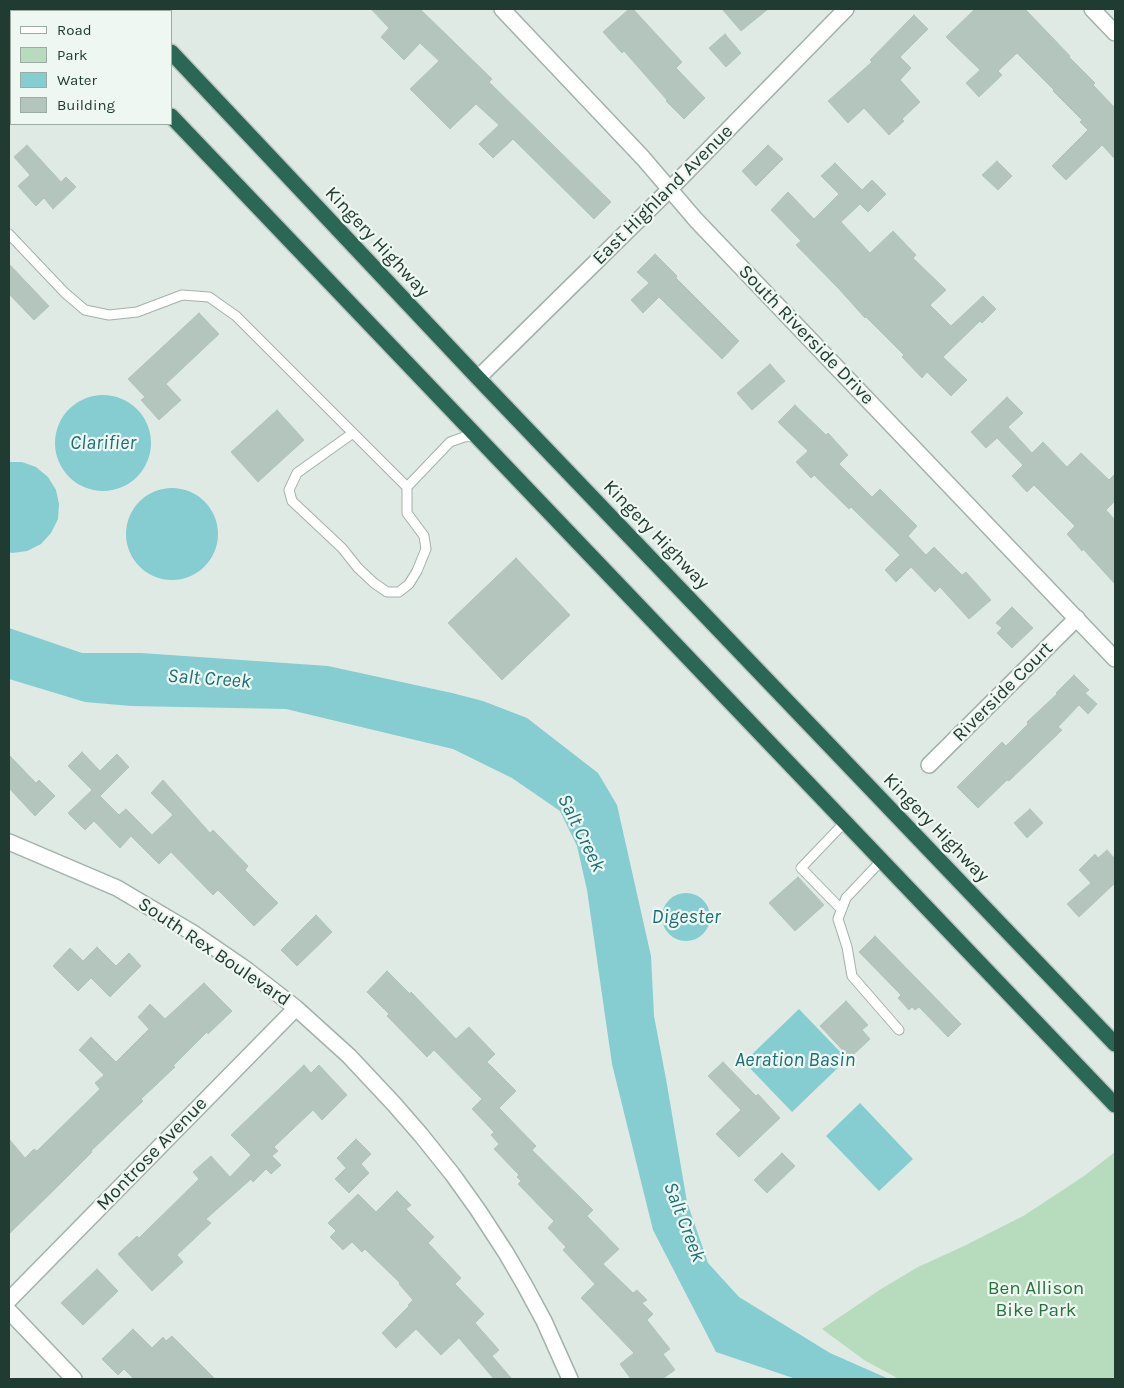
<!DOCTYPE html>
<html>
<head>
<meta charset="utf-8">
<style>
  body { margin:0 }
  #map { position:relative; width:1124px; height:1388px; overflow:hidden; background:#dfeae4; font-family:Karla,sans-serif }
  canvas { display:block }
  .frame { position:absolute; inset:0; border:10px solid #203b31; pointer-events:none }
  .legend { position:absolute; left:10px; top:10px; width:162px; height:115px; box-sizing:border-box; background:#eff7f2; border:1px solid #9caca5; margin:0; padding:6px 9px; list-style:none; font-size:15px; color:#203b31 }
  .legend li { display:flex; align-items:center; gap:10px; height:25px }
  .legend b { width:25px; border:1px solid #9caca5 }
</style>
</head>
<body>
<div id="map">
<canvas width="1124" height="1388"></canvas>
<div class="frame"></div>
<ul class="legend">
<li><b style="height:6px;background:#fff"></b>Road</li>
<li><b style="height:14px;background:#b7dcbd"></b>Park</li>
<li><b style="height:14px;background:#85cdd1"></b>Water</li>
<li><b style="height:14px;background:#b4c5bd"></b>Building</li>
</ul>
</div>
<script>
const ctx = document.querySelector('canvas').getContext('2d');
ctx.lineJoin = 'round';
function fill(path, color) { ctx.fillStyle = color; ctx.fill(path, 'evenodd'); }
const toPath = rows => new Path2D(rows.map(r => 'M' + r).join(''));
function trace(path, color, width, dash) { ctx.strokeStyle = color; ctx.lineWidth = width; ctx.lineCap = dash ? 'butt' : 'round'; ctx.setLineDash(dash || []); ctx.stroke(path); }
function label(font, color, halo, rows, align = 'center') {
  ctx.font = font + ' Karla,sans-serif'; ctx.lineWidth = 4.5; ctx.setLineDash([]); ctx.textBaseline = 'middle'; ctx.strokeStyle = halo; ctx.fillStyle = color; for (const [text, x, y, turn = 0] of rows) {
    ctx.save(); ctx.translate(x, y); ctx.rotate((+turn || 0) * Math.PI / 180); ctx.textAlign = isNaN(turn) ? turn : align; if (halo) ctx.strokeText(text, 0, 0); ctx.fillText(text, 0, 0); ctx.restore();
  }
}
const green = toPath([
  [1115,1152,1115,1379,899,1379,864,1360,822,1329,881,1289,918,1267,964,1246,1025,1215,1084,1176]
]);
const water = toPath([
  '55 443a48 48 0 1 1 96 0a48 48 0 1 1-96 0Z',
  [9,462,22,462,36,467,48,477,56,490,59,504,58,519,51,533,41,544,27,551,12,553,9,552],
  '126 534a46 46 0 1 1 92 0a46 46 0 1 1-92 0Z',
  [9,628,82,653,141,653,328,666,452,693,483,701,527,718,598,773,617,805,651,956,654,1016,666,1079,687,1202,708,1263,739,1297,830,1353,889,1379,796,1379,716,1352,653,1230,612,1064,587,890,577,846,560,811,512,778,453,749,286,709,131,706,85,702,9,679],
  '662 917a24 24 0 1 1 48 0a24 24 0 1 1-48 0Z',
  [799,1009,847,1059,792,1112,744,1062],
  [860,1103,913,1159,879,1191,826,1136]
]);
const building = toPath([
  [371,9,420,9,492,79,489,82,611,202,594,219,513,139,493,158,479,144,499,125,476,104,450,129,410,89,439,61,420,43,404,60,381,37,389,28,371,9],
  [629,9,633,9,682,62,676,68,705,98,684,119,666,101,667,100,624,51,622,53,603,32,629,9],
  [722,9,768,9,741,31,722,9],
  [975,9,1025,9,1070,56,1069,57,1095,83,1093,85,1115,108,1115,159,1102,145,1066,180,1052,166,1088,130,1080,122,1082,120,1053,91,1054,90,1017,53,998,71,1002,75,979,97,966,83,980,70,946,37,975,9],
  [914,15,928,29,900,57,911,68,900,80,920,102,902,119,904,121,889,135,864,108,848,123,828,101,872,62,870,60,914,15],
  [725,34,741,53,726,67,709,48,725,34],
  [27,145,61,182,66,177,76,187,53,209,44,198,36,206,18,186,30,175,14,157,27,145],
  [768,145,783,159,756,186,742,171,768,145],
  [997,161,1012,176,998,190,982,175,997,161],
  [835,163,862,190,872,180,886,194,868,212,860,204,841,222,870,253,893,231,916,255,913,258,946,290,930,305,951,326,983,296,996,309,982,323,980,321,943,357,967,380,951,396,927,372,922,378,902,357,904,355,866,317,865,318,839,289,796,245,801,241,771,210,788,192,814,219,839,194,821,176,835,163],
  [655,254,677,276,676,278,739,341,722,359,659,297,643,313,631,300,649,283,637,272,655,254],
  [9,264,49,306,34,320,9,294,9,264],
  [199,313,219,334,166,384,181,400,159,420,141,400,145,397,128,379,199,313],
  [770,364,785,381,752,410,737,393,770,364],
  [1007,397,1023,413,1008,427,1032,453,1043,442,1067,467,1081,453,1109,480,1115,474,1115,501,1106,510,1115,520,1115,584,1083,549,1082,551,1067,534,1075,526,1034,485,1027,492,1012,476,1023,465,997,438,986,448,971,432,1007,397],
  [795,405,826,435,828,433,848,455,839,464,872,497,880,489,917,526,908,536,926,555,934,547,962,575,966,572,991,600,969,619,940,587,935,592,911,567,896,582,885,570,900,555,851,507,849,509,814,475,811,478,796,462,808,451,778,422,795,405],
  [277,410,304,440,258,482,231,452,277,410],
  [516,558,570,615,502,680,448,623,516,558],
  [1012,607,1033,628,1012,648,997,633,1002,628,996,623,1012,607],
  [1074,675,1089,690,1085,693,1097,704,1088,714,1079,705,1058,727,1062,730,1009,781,1007,780,978,808,957,787,1002,742,1006,746,1028,724,1027,722,1057,694,1056,693,1074,675],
  [82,752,100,771,117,754,129,767,100,796,119,815,126,809,152,835,173,815,151,793,163,780,210,833,213,830,248,866,245,870,278,903,254,926,218,890,213,895,171,852,159,864,131,836,120,848,94,821,85,830,68,813,92,790,68,766,82,752],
  [9,755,36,783,39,780,55,796,35,816,9,788,9,755],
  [1030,809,1043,823,1027,838,1014,823,1030,809],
  [1107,850,1115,859,1115,883,1079,917,1067,904,1091,883,1079,870,1095,854,1098,858,1107,850],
  [798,877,824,905,795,931,769,903,798,877],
  [316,915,332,932,297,966,281,950,316,915],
  [875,936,961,1024,948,1037,919,1007,915,1010,912,1007,909,1010,898,998,901,995,859,952,875,936],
  [97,947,116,966,129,953,141,966,110,997,91,978,78,991,53,966,70,948,83,961,97,947],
  [387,971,410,994,411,992,456,1039,469,1027,495,1054,487,1062,516,1091,499,1108,536,1146,532,1150,593,1210,587,1216,619,1249,603,1264,633,1293,637,1290,647,1300,642,1303,653,1314,647,1320,670,1349,663,1354,675,1370,662,1379,631,1379,620,1364,634,1353,581,1298,595,1284,563,1250,566,1247,548,1228,554,1221,518,1184,521,1181,517,1177,519,1175,494,1149,499,1144,491,1135,494,1132,472,1109,482,1099,434,1050,427,1057,387,1016,389,1014,367,992,387,971],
  [204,983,232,1011,208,1034,207,1032,173,1066,175,1067,141,1099,143,1101,91,1151,92,1152,64,1180,9,1234,9,1139,25,1158,34,1149,37,1151,100,1089,95,1083,104,1075,79,1050,91,1037,116,1062,149,1029,138,1017,150,1004,165,1019,204,983],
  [846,1001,868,1025,862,1030,870,1039,850,1058,820,1026,846,1001],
  [723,1062,756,1096,758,1094,780,1118,739,1157,716,1134,741,1110,708,1076,723,1062],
  [304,1065,311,1073,319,1065,347,1095,322,1120,313,1110,274,1147,278,1151,272,1156,281,1165,271,1174,266,1169,253,1182,251,1179,206,1219,211,1223,177,1255,183,1262,152,1291,118,1254,137,1236,139,1238,199,1179,193,1172,211,1156,230,1177,251,1155,231,1135,304,1065],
  [356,1139,371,1154,361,1164,369,1173,349,1193,335,1179,346,1168,337,1158,356,1139],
  [782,1153,795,1166,767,1193,754,1180,782,1153],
  [397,1191,411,1205,406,1209,434,1237,428,1243,461,1278,455,1284,484,1314,475,1323,499,1350,492,1356,512,1379,494,1379,459,1338,441,1355,416,1329,396,1348,382,1333,409,1306,408,1305,413,1300,399,1284,400,1283,365,1249,362,1252,352,1242,343,1250,330,1237,336,1231,328,1223,358,1194,376,1212,397,1191],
  [97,1269,118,1291,83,1325,61,1303,97,1269],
  [133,1329,152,1348,163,1337,166,1341,172,1336,215,1379,134,1379,124,1369,118,1375,102,1359,133,1329]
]);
const lane = toPath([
  [9,37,11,40],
  [9,118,11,116],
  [9,234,65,293,85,310,109,315,137,312,182,295,209,297,236,316,353,433],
  [407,487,353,433,297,473,289,490,292,501,342,548,358,568,374,583,387,592,399,592,409,584,417,571,426,549,424,536,407,513,407,487,450,442,464,437,477,436],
  [882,860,846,898,838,919,847,947,852,976,899,1030],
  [841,909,801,868,845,822]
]);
const street = toPath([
  [502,9,643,158,696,220,1115,659],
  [1092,9,1115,33],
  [478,378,670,189,846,9],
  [929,765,1077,618],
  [9,842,117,888,193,933,247,970,296,1008,349,1056,394,1104,421,1135,453,1175,478,1210,506,1253,524,1284,544,1321,570,1379],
  [9,1300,296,1008],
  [9,1311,74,1379]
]);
const highway = toPath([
  [69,9,71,11],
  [131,9,133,11],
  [171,52,478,378,1115,1044],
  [171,116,1115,1105]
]);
const streetNames = [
  ["East Highland Avenue",663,195,-45],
  ["Kingery Highway",377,242,47],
  ["South Riverside Drive",806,335,46],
  ["Kingery Highway",656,535,46],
  ["Riverside Court",1003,692,-45],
  ["Kingery Highway",936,828,46],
  ["South Rex Boulevard",214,952,34],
  ["Montrose Avenue",152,1154,-46]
];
const parkNames = [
  ["Ben Allison",1036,1289],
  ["Bike Park",1036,1311]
];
const waterNames = [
  ["Clarifier",103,443],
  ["Salt Creek",209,679,4],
  ["Salt Creek",581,833,64],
  ["Digester",686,917],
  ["Aeration Basin",795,1060],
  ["Salt Creek",684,1222,69]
];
fill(green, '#b7dcbd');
fill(water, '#85cdd1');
fill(building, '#b4c5bd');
trace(building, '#b1c4ba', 1);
trace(lane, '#a2b2ab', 11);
trace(street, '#a2b2ab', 18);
trace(highway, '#bcc4c1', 18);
trace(lane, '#fff', 9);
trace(street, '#fff', 15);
trace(highway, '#2b6755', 15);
label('19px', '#203b31', '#eff7f2', streetNames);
label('19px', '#29723e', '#eff7f2', parkNames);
label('italic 20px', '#197177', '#eff7f2', waterNames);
</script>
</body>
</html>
